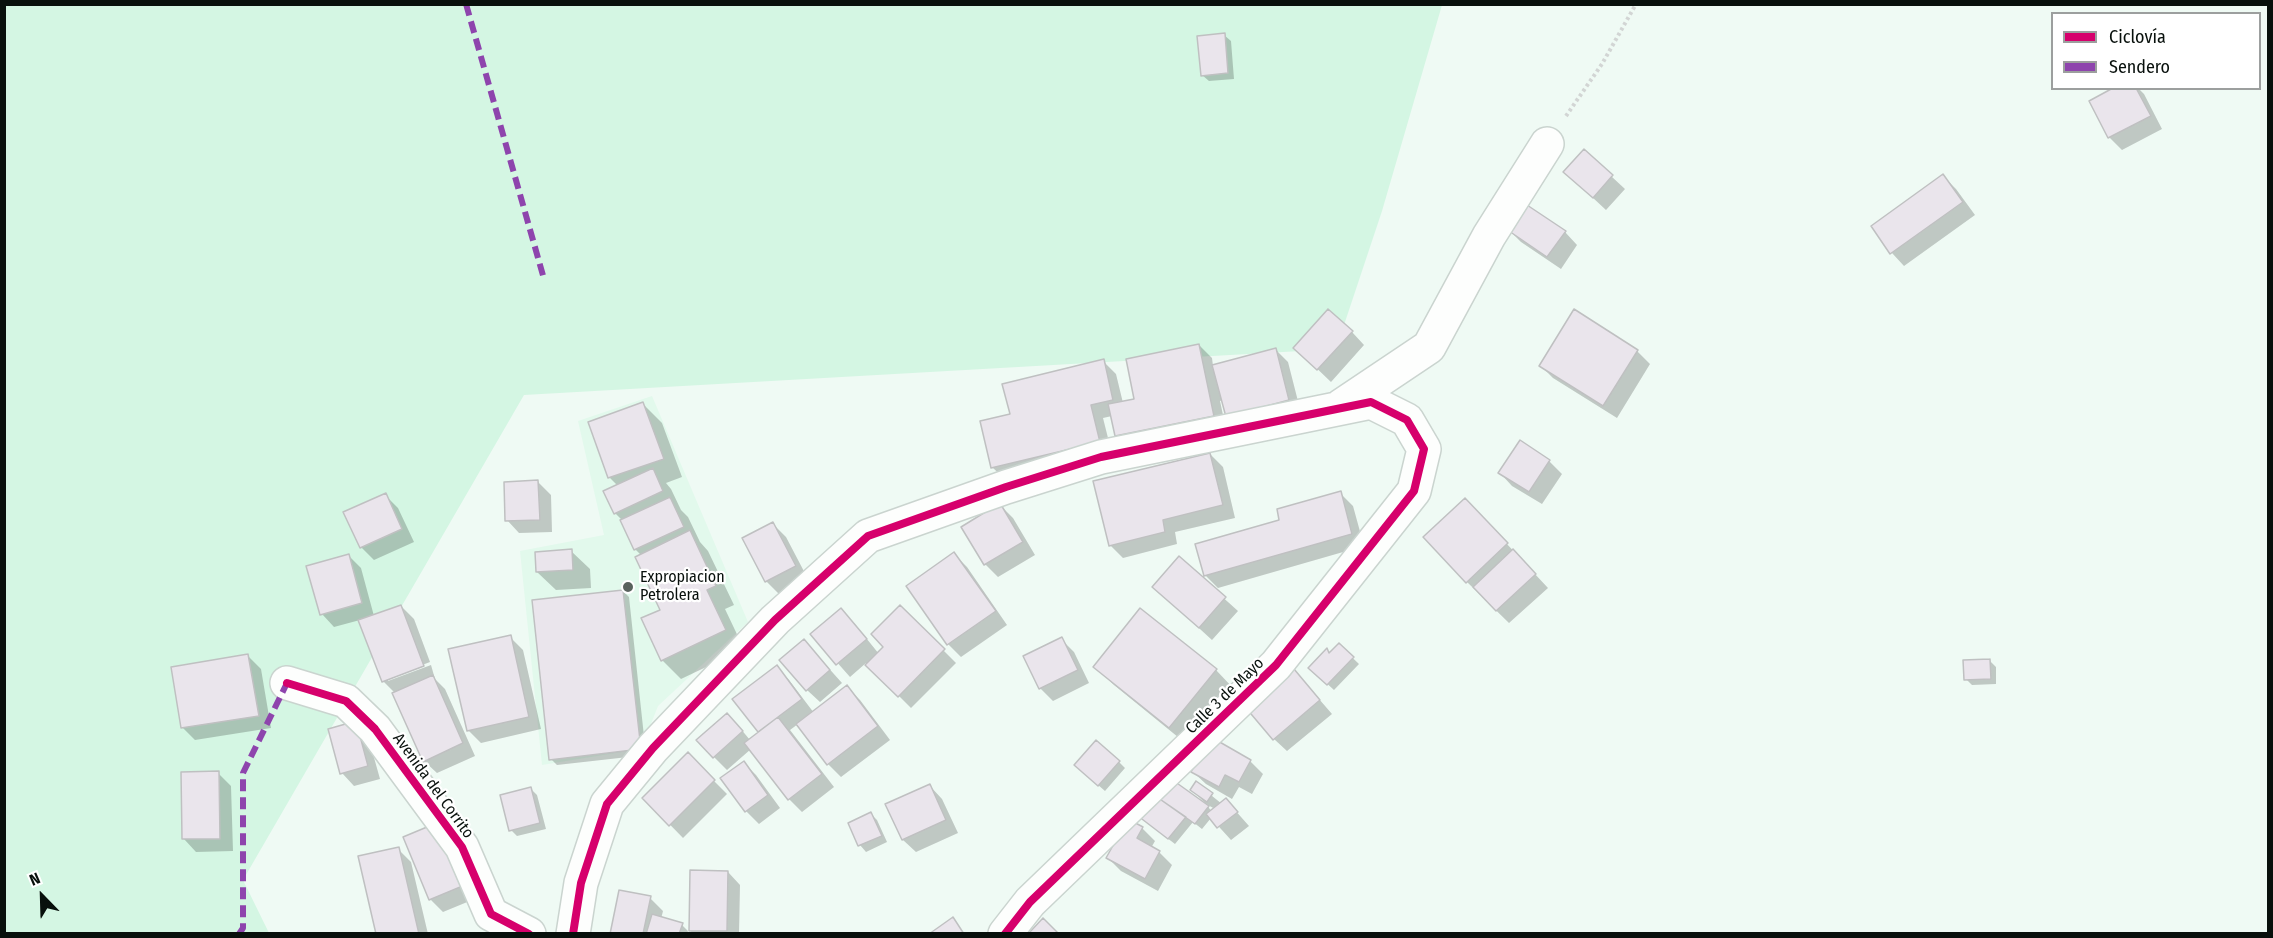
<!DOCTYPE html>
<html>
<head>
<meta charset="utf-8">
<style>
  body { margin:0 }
  #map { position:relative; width:2273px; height:938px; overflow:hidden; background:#effaf4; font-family:"Fira Sans Condensed",sans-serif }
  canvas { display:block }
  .frame { position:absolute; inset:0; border:6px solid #08100c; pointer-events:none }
  .legend { position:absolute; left:2051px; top:12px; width:210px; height:78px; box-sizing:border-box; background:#fff; border:2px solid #9c9f9e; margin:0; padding:8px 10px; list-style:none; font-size:18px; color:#08100c }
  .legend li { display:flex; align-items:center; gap:12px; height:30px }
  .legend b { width:30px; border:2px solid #9c9f9e }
  .north { position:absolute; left:12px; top:866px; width:60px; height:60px; -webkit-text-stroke:4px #fff; paint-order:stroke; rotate:337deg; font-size:16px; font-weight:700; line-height:24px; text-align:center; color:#08100c }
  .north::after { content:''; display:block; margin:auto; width:21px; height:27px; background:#08100c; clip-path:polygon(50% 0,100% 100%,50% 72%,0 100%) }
</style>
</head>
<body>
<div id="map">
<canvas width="2273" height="938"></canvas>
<div class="frame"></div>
<ul class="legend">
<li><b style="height:8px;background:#d6006c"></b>Ciclovía</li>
<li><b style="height:8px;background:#8e44ad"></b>Sendero</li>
</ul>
<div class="north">N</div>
</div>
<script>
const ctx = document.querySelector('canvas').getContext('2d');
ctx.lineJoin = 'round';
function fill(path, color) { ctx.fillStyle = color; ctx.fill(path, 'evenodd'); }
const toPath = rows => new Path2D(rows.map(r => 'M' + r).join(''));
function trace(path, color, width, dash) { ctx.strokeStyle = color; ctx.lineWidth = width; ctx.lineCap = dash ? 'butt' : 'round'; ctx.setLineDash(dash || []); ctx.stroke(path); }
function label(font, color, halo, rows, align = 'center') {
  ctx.font = font + ' "Fira Sans Condensed",sans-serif'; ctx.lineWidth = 4.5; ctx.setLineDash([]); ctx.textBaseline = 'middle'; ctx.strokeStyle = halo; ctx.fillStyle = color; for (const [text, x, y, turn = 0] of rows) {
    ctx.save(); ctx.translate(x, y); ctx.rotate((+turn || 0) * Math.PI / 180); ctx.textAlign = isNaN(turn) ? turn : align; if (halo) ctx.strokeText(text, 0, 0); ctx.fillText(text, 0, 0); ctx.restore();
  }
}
const built = toPath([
  [652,396,748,622,658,706,641,749,542,765,520,551,604,535,578,421]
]);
const green = toPath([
  [5,5,1442,5,1382,211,1336,349,524,395,243,880,269,933,5,934]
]);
const shadow = toPath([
  [1224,35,1231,41,1234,79,1209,81,1202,75],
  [2117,88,2138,88,2144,94,2162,129,2122,150,2109,137],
  [1584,151,1625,189,1606,210,1578,184],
  [1943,176,1956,189,1975,215,1904,266,1892,253,1873,226],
  [1508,229,1565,232,1577,245,1561,269,1521,242],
  [1352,332,1364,345,1331,382,1308,360],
  [1199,345,1212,358,1213,366,1275,349,1288,362,1301,413,1240,429,1223,400,1220,401,1226,429,1129,449,1116,436,1112,416,1103,418,1112,454,1006,480,993,468,1012,415,1103,361,1116,374,1123,403,1136,400],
  [1637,351,1650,364,1617,418,1553,378,1541,366],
  [643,404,662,423,682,477,666,483,671,489,681,510,688,517,700,542,708,551,734,605,725,609,744,649,681,679,662,660,662,610,642,556,635,549,621,519,615,513,618,486,610,478,590,423],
  [1210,454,1223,467,1235,518,1175,532,1177,544,1123,558,1110,545],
  [1549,461,1562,474,1542,504,1512,486,1500,473],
  [538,482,551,495,552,532,519,533,507,520],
  [1340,493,1353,506,1364,546,1218,588,1205,575],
  [385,495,398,508,414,542,374,560,361,547],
  [1000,505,1013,518,1035,555,998,577,985,564],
  [1478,513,1548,588,1509,623,1467,582],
  [773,524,786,537,808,579,779,594,766,581],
  [571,551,590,569,591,588,556,590,537,572],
  [954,554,967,567,1007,625,961,657,948,644],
  [348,555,361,568,374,616,401,606,414,619,430,662,388,678,388,681,431,665,435,679,445,689,475,756,437,773,424,761,395,693,383,681,360,620,334,627,322,614],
  [1179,558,1238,611,1212,640,1154,587],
  [623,591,629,597,646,755,557,765,551,759],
  [900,607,956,663,911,708,866,663,850,677,812,634,854,623,879,654,885,647],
  [510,637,523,650,541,729,481,743,468,730],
  [1061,639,1074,652,1089,683,1053,701,1040,688],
  [1339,645,1359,664,1334,690,1310,668,1327,650,1330,654],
  [816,654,842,683,820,702,807,690],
  [248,656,261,669,271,728,195,740,182,727],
  [1989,660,1996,667,1996,684,1972,685,1966,679],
  [777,667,789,680,814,713,847,687,860,700,890,740,841,777,828,764,798,724,790,730,834,787,802,812,789,799,751,749,727,770,714,757,740,728,750,740,760,733,734,700],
  [1095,667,1216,670,1234,689,1189,746,1114,685],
  [1306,684,1332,714,1287,751,1274,739],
  [355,723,368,736,380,779,354,786,342,773],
  [688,755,727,794,683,838,644,798],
  [1250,761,1263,774,1252,794,1239,787,1232,799,1206,784,1193,772],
  [1119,762,1125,768,1105,791,1082,771],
  [744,763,756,775,780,808,759,824,746,811],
  [218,773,231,786,233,851,196,852,184,839],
  [1196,783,1222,804,1226,800,1249,826,1231,840,1211,818,1202,829,1193,822,1175,844,1146,822,1206,804,1192,790],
  [1206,804,1215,809,1212,812],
  [930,786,942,799,958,833,916,852,903,840],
  [531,789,537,795,546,829,517,836,511,830],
  [871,814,877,820,887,842,866,852,860,845,850,823],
  [1142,828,1155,841,1151,848,1159,852,1172,865,1158,891,1121,871,1108,858],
  [405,838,477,898,443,912,431,900],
  [398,849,411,862,428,934,378,934],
  [728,872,740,885,739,934,693,934,690,930],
  [650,898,663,911,661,919,682,925,688,931,687,934,612,934]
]);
const building = toPath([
  [1225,33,1228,73,1201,76,1197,36,1225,33],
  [2113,88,2136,88,2151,116,2108,138,2089,101,2113,88],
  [1584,149,1613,175,1593,198,1563,172,1584,149],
  [1943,174,1963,202,1890,254,1871,226,1943,174],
  [1524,203,1566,231,1547,257,1506,229,1524,203],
  [1328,309,1353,331,1317,370,1293,348,1328,309],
  [1574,309,1638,350,1603,406,1539,366,1574,309],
  [1199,344,1214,416,1115,436,1108,404,1134,399,1126,359,1199,344],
  [1276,348,1289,400,1226,417,1212,365,1276,348],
  [1104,359,1113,400,1091,405,1100,442,991,468,980,421,1010,414,1002,384,1104,359],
  [643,402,664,459,608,478,588,422,643,402],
  [1520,440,1550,460,1529,492,1498,473,1520,440],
  [1210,453,1223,505,1163,520,1165,532,1109,546,1093,481,1210,453],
  [653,468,663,491,614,514,603,491,653,468],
  [538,480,540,520,505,521,504,482,538,480],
  [1341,491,1352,534,1204,576,1195,544,1279,520,1277,509,1341,491],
  [386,493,402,529,360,548,343,512,386,493],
  [670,497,684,527,634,550,620,520,670,497],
  [1465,498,1508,543,1466,583,1423,537,1465,498],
  [1000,503,1023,542,984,565,961,527,1000,503],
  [773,522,796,566,765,582,742,538,773,522],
  [690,530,716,586,707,590,726,630,661,661,641,618,660,610,635,557,690,530],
  [572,549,573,570,536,572,535,552,572,549],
  [1513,549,1536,574,1496,611,1473,587,1513,549],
  [954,552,996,611,947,645,906,586,954,552],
  [349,554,362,603,320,615,306,566,349,554],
  [1179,556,1226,597,1199,628,1152,587,1179,556],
  [623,590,641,749,549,760,532,600,623,590],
  [401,605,424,666,382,682,358,620,401,605],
  [900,605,945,649,898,697,865,665,883,647,871,634,900,605],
  [841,608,867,639,836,665,810,634,841,608],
  [1140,608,1217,669,1169,728,1093,667,1140,608],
  [511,635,529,717,467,731,448,649,511,635],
  [1062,637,1078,670,1039,689,1023,656,1062,637],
  [804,639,830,670,806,691,779,660,804,639],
  [1339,643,1354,657,1327,685,1308,668,1327,648,1329,653,1339,643],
  [248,654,259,716,181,728,171,667,248,654],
  [1990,659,1991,679,1964,680,1963,660,1990,659],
  [777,665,802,699,758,732,732,699,777,665],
  [1294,669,1320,700,1273,740,1246,708,1294,669],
  [433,675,463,743,423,762,392,693,433,675],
  [847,685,878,726,827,765,796,724,847,685],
  [727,713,743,731,713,758,696,740,727,713],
  [778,717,822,774,788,800,744,743,778,717],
  [356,721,368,766,340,774,328,729,356,721],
  [1211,737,1251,760,1239,782,1225,775,1219,787,1191,772,1211,737],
  [1096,740,1120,761,1098,786,1074,765,1096,740],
  [688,752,715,780,669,826,642,798,688,752],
  [744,761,768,795,745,812,720,778,744,761],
  [219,771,220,839,182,839,181,772,219,771],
  [1167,776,1209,806,1195,824,1154,795,1167,776],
  [1196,781,1213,793,1207,802,1190,790,1196,781],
  [930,784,946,820,902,840,885,804,930,784],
  [531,787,540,823,509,831,500,795,531,787],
  [1154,795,1186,817,1168,839,1138,816,1154,795],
  [1226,798,1238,812,1217,828,1206,814,1226,798],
  [871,812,882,836,858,846,848,823,871,812],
  [1128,819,1143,827,1137,838,1160,851,1145,879,1106,858,1128,819],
  [439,822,465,885,429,900,403,837,439,822],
  [399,847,419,934,376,934,358,856,399,847],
  [690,870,728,871,727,931,689,931,690,870],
  [619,890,651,896,643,934,610,934,619,890],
  [652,914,683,923,679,934,646,934,652,914],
  [953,917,964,934,929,934,953,917],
  [1043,918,1059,934,1028,934,1043,918]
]);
const path = toPath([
  [1566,116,1602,64,1636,4]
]);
const minor = toPath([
  [1341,406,1429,347,1489,236,1547,144],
  [287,683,346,701,375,729,462,847,491,914,529,934],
  [573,934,581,883,607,804,653,748,775,620,868,536,1006,487,1101,457,1371,402,1407,420,1424,449,1414,491,1276,665,1030,902,1005,934]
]);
const quiet = toPath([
  [466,4,544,279],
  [239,934,243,928,243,773,287,683]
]);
const cycleway = toPath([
  [287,683,346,701,375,729,462,847,491,914,529,934],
  [573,934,581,883,607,804,653,748,775,620,868,536,1006,487,1101,457,1371,402,1407,420,1424,449,1414,491,1276,665,1030,902,1005,934]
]);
const markers = [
  [628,587,6,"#59625d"]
];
const poiNames = [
  ["Expropiacion",640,578],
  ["Petrolera",640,596]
];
const streetNames = [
  ["Calle 3 de Mayo",1225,696,-44],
  ["Avenida del Corrito",433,786,54]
];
fill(built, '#e2f9ec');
fill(green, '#d4f6e3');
fill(shadow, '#0003');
fill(building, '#eae5ec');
trace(building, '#bfc0c1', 1.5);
trace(minor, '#cad4cf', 36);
trace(path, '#d2d5d4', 4, [3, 3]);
trace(minor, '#fdfefd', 33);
trace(quiet, '#8e44ad', 6, [12, 6]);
trace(cycleway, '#d6006c', 8);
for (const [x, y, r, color] of markers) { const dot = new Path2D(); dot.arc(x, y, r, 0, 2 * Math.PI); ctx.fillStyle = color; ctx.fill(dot); trace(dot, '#fff', 2); }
label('16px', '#08100c', '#fff', poiNames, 'left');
label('16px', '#08100c', '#fff', streetNames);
</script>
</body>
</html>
